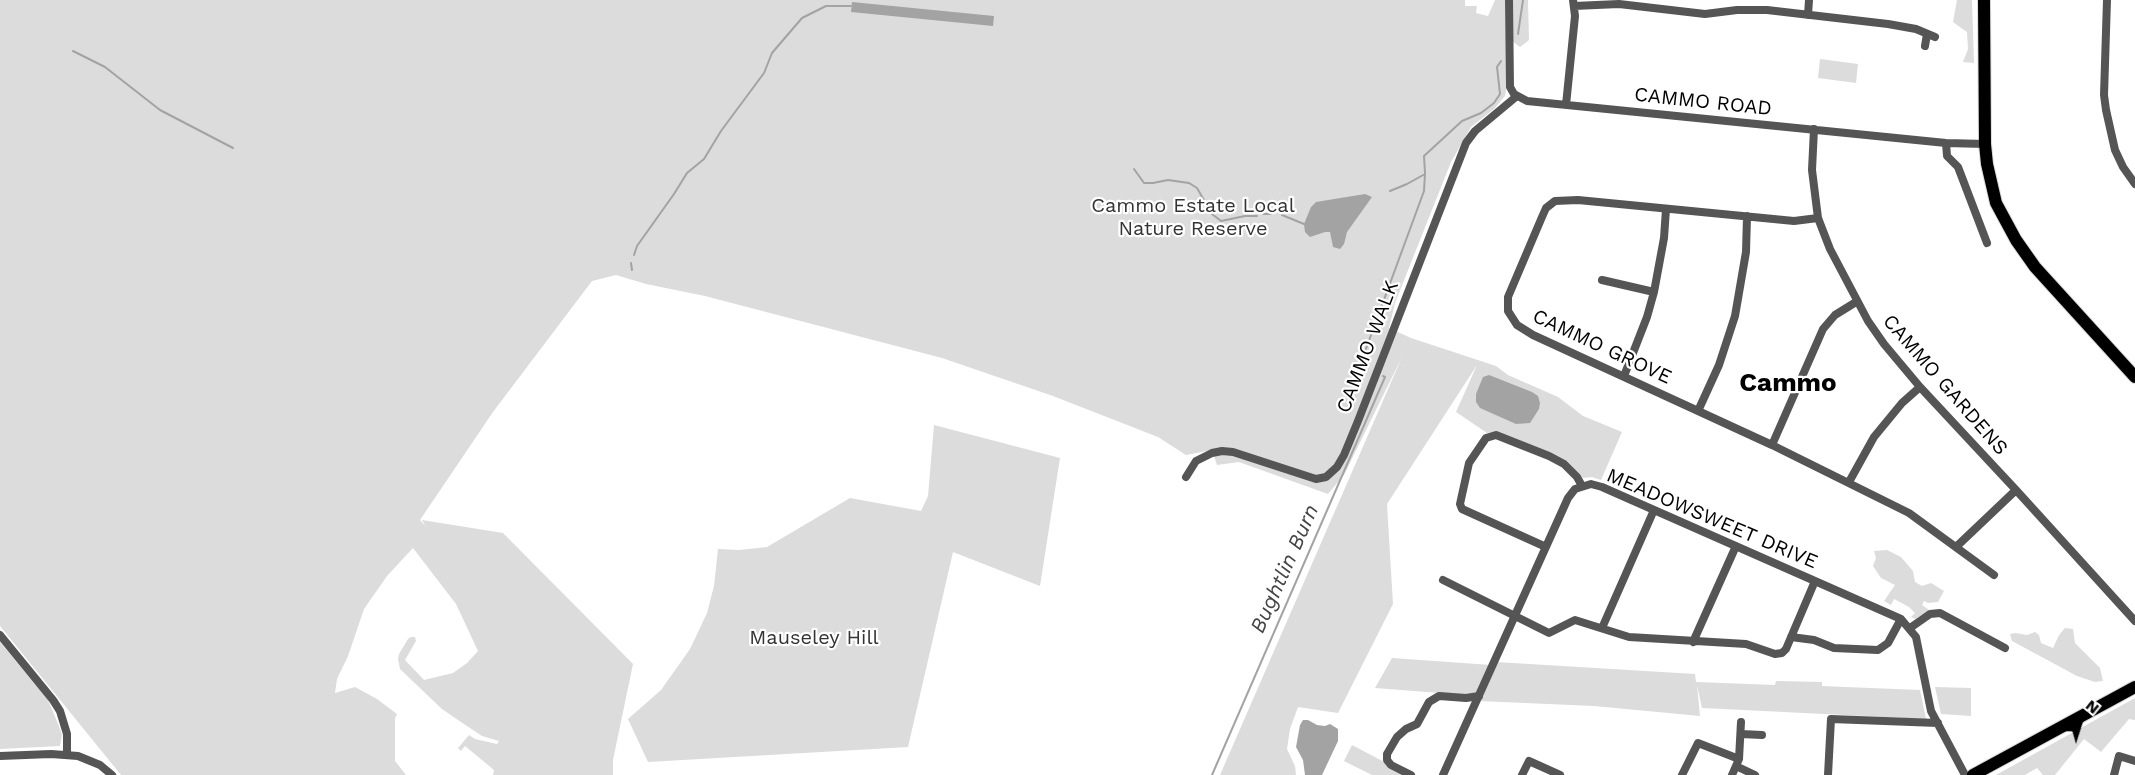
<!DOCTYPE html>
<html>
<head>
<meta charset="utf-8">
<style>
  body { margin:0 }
  #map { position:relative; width:2135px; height:775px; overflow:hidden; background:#fff; font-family:"Work Sans",sans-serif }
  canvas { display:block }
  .north { position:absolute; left:2051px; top:691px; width:60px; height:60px; -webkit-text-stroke:4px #fff; paint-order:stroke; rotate:39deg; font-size:16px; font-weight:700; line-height:24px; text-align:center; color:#000 }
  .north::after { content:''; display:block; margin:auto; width:21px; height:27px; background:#000; clip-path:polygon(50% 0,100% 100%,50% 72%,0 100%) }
</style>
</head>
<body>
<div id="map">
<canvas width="2135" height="775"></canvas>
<div class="north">N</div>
</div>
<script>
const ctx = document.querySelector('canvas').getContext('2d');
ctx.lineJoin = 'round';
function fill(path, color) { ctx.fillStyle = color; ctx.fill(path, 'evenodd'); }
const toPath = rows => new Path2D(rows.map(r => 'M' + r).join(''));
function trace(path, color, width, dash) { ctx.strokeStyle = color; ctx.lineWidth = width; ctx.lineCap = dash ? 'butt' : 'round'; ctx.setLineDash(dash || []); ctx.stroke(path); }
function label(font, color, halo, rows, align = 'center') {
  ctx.font = font + ' "Work Sans",sans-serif'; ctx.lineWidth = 4.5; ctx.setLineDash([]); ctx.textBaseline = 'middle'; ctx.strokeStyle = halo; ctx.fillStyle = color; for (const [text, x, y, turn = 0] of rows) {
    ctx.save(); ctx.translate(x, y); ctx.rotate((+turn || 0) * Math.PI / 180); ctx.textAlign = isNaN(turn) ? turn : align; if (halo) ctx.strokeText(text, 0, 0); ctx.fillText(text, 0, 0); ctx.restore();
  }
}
const green = toPath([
  [0,0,1465,0,1465,6,1477,6,1476,13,1488,16,1495,0,1505,0,1507,84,1505,96,1494,109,1471,127,1451,162,1395,303,1389,328,1411,338,1496,366,1508,375,1558,397,1583,416,1622,432,1601,480,1592,477,1583,478,1566,461,1498,432,1487,433,1456,412,1477,365,1387,504,1393,604,1338,713,1298,707,1290,729,1287,749,1295,766,1296,775,1220,775,1402,357,1344,475,1328,494,1239,462,1217,465,1212,450,1186,455,1158,437,1053,396,942,358,705,296,646,284,616,275,592,281,493,412,420,520,425,526,422,520,503,533,633,664,613,760,613,775,493,775,494,770,465,746,461,751,458,748,469,735,475,739,497,744,499,741,482,736,458,720,442,709,400,669,398,659,399,654,408,639,411,637,415,637,416,641,405,660,424,680,453,673,467,663,478,651,456,604,413,548,387,576,364,609,348,656,337,679,335,693,355,687,377,699,397,714,395,718,395,761,406,775,121,775,0,626],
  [1512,0,1528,0,1529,40,1520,47,1512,41],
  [1957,0,1972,0,1974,63,1963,62,1968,49,1967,32,1953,22],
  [1820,59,1858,64,1856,83,1818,78],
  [934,425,1060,458,1040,586,953,552,908,747,648,762,628,719,661,690,690,649,707,613,714,586,718,549,739,550,767,547,850,498,921,511,928,496],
  [1887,550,1901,557,1913,571,1915,582,1922,586,1931,583,1944,591,1938,602,1928,603,1924,601,1922,605,1929,610,1915,619,1911,617,1915,613,1909,607,1894,599,1891,605,1884,601,1895,585,1881,578,1873,566,1876,558,1874,551],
  [2065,628,2073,629,2075,643,2100,668,2103,681,2095,682,2077,676,2012,641,2010,634,2016,633,2027,635,2035,632,2039,635,2041,643,2053,648,2059,635],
  [0,642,48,700,59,726,62,735,60,746,0,749],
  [1392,658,1491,665,1479,696,1375,688],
  [1496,662,1695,674,1696,682,1775,685,1776,681,1822,682,1822,686,1920,690,1926,719,1702,708,1697,685,1700,716,1594,706,1479,701],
  [1935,687,1971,688,1971,716,1941,714],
  [2135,698,2135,720,2129,719,2101,752,2084,739,2055,775,2043,775,2037,768,2025,775,1996,775],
  [1352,745,1409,775,1372,775,1344,761]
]);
const water = toPath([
  [852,2,994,16,993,26,851,12],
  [1365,194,1372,197,1347,232,1344,244,1340,249,1333,247,1330,232,1325,232,1310,237,1305,232,1304,224,1311,207,1316,202],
  [1489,375,1532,392,1538,396,1540,403,1539,409,1530,423,1516,424,1480,408,1476,402,1476,394,1483,377],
  [1303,720,1308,720,1317,725,1325,726,1330,724,1338,729,1338,741,1322,775,1305,775,1303,760,1296,747,1300,725]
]);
const stream = toPath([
  [1518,34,1523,0],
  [73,51,105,67,160,110,233,148],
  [1134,169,1144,183,1153,183,1168,180,1189,183,1197,188,1212,214,1221,221,1245,216,1257,216],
  [1390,191,1407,184,1425,174],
  [1263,214,1271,214],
  [1282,215,1304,224],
  [634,255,637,246,674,194,687,173,704,159,721,131,764,73,772,53,802,18,826,6,851,6],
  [631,263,632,270],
  [1364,367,1360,365,1424,191,1425,173,1424,156,1462,121,1481,113,1494,103,1500,94,1497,67,1501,61],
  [1212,775,1385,377,1383,376]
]);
const street = toPath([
  [1509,0,1510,87,1514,94,1527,101,1946,143,1985,144],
  [2107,0,2104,95,2106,110,2115,150,2123,167,2135,184],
  [1574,6,1619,4,1705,14,1737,10,1767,10,1888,24,1916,29,1935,37],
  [1808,15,1809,0],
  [1925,46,1927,34],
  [1566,105,1575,16,1573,0],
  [1814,129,1812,170,1818,218,1830,249,1868,321,1884,344,1920,387,2016,490,2135,621],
  [1946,143,1947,156,1958,167,1987,243],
  [1818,218,1794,221,1578,200,1555,201,1546,208,1542,217,1508,297,1508,311,1517,325,1533,335,1772,445,1909,513,1994,575],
  [1602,280,1654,292],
  [1624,376,1647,317,1654,292,1664,238,1666,209],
  [1698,411,1719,365,1735,316,1746,252,1747,216],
  [1772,445,1823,329,1835,315,1856,302],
  [1186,477,1196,461,1212,453,1222,451,1233,452,1316,479,1326,477,1337,467,1344,455,1358,421,1466,143,1475,131,1517,96],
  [1849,482,1874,437,1902,403,1920,387],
  [1546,547,1462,509,1460,504,1469,463,1486,438,1496,435,1549,456,1564,464,1577,477,1582,486],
  [1956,547,2016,490],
  [1443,580,1549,633,1575,620,1629,637,1746,644,1775,654,1782,653,1786,649,1815,581],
  [1602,628,1654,510],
  [1910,628,1930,614,1940,613,2005,648],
  [0,635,53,700,60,711,67,734,67,754],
  [1791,637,1814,640,1834,648,1878,650,1888,643,1901,619],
  [1693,642,1736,546],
  [1741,734,1762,735],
  [0,756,51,754,78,756,100,765,112,775],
  [1736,766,1755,775],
  [1411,775,1391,765,1387,760,1387,754,1397,737,1406,729,1417,724,1429,702,1439,696,1466,698,1479,696],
  [1443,775,1568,498,1575,489,1591,484,1602,487,1901,619,1916,637,1931,711,1965,775],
  [1522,775,1529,761,1560,775],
  [1682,775,1698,743,1739,759],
  [1732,775,1739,759,1741,722],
  [1828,775,1831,719,1938,723],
  [2114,775,2119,756,2135,761]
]);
const primary = toPath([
  [1984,0,1985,144,1987,164,1996,203,2016,240,2035,267,2135,377],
  [1973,775,2135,687]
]);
const streetNames = [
  ["CAMMO ROAD",1703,102,6],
  ["CAMMO WALK",1368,347,-69],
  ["CAMMO GROVE",1602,347,25],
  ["CAMMO GARDENS",1945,385,49],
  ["MEADOWSWEET DRIVE",1712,519,23]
];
const parkNames = [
  ["Cammo Estate Local",1193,206],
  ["Nature Reserve",1193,229],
  ["Mauseley Hill",814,638]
];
const waterNames = [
  ["Bughtlin Burn",1285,569,-66]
];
const districtNames = [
  ["Cammo",1788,383]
];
fill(green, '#dcdcdc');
fill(water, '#a3a3a3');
trace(stream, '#a3a3a3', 2);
trace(primary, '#dbdbdb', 14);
trace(street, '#555', 8);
trace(primary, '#000', 12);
label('20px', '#000', '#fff', streetNames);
label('20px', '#333', '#fff', parkNames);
label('italic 21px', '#444', '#fff', waterNames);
label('bold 26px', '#000', '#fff', districtNames);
</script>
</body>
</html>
